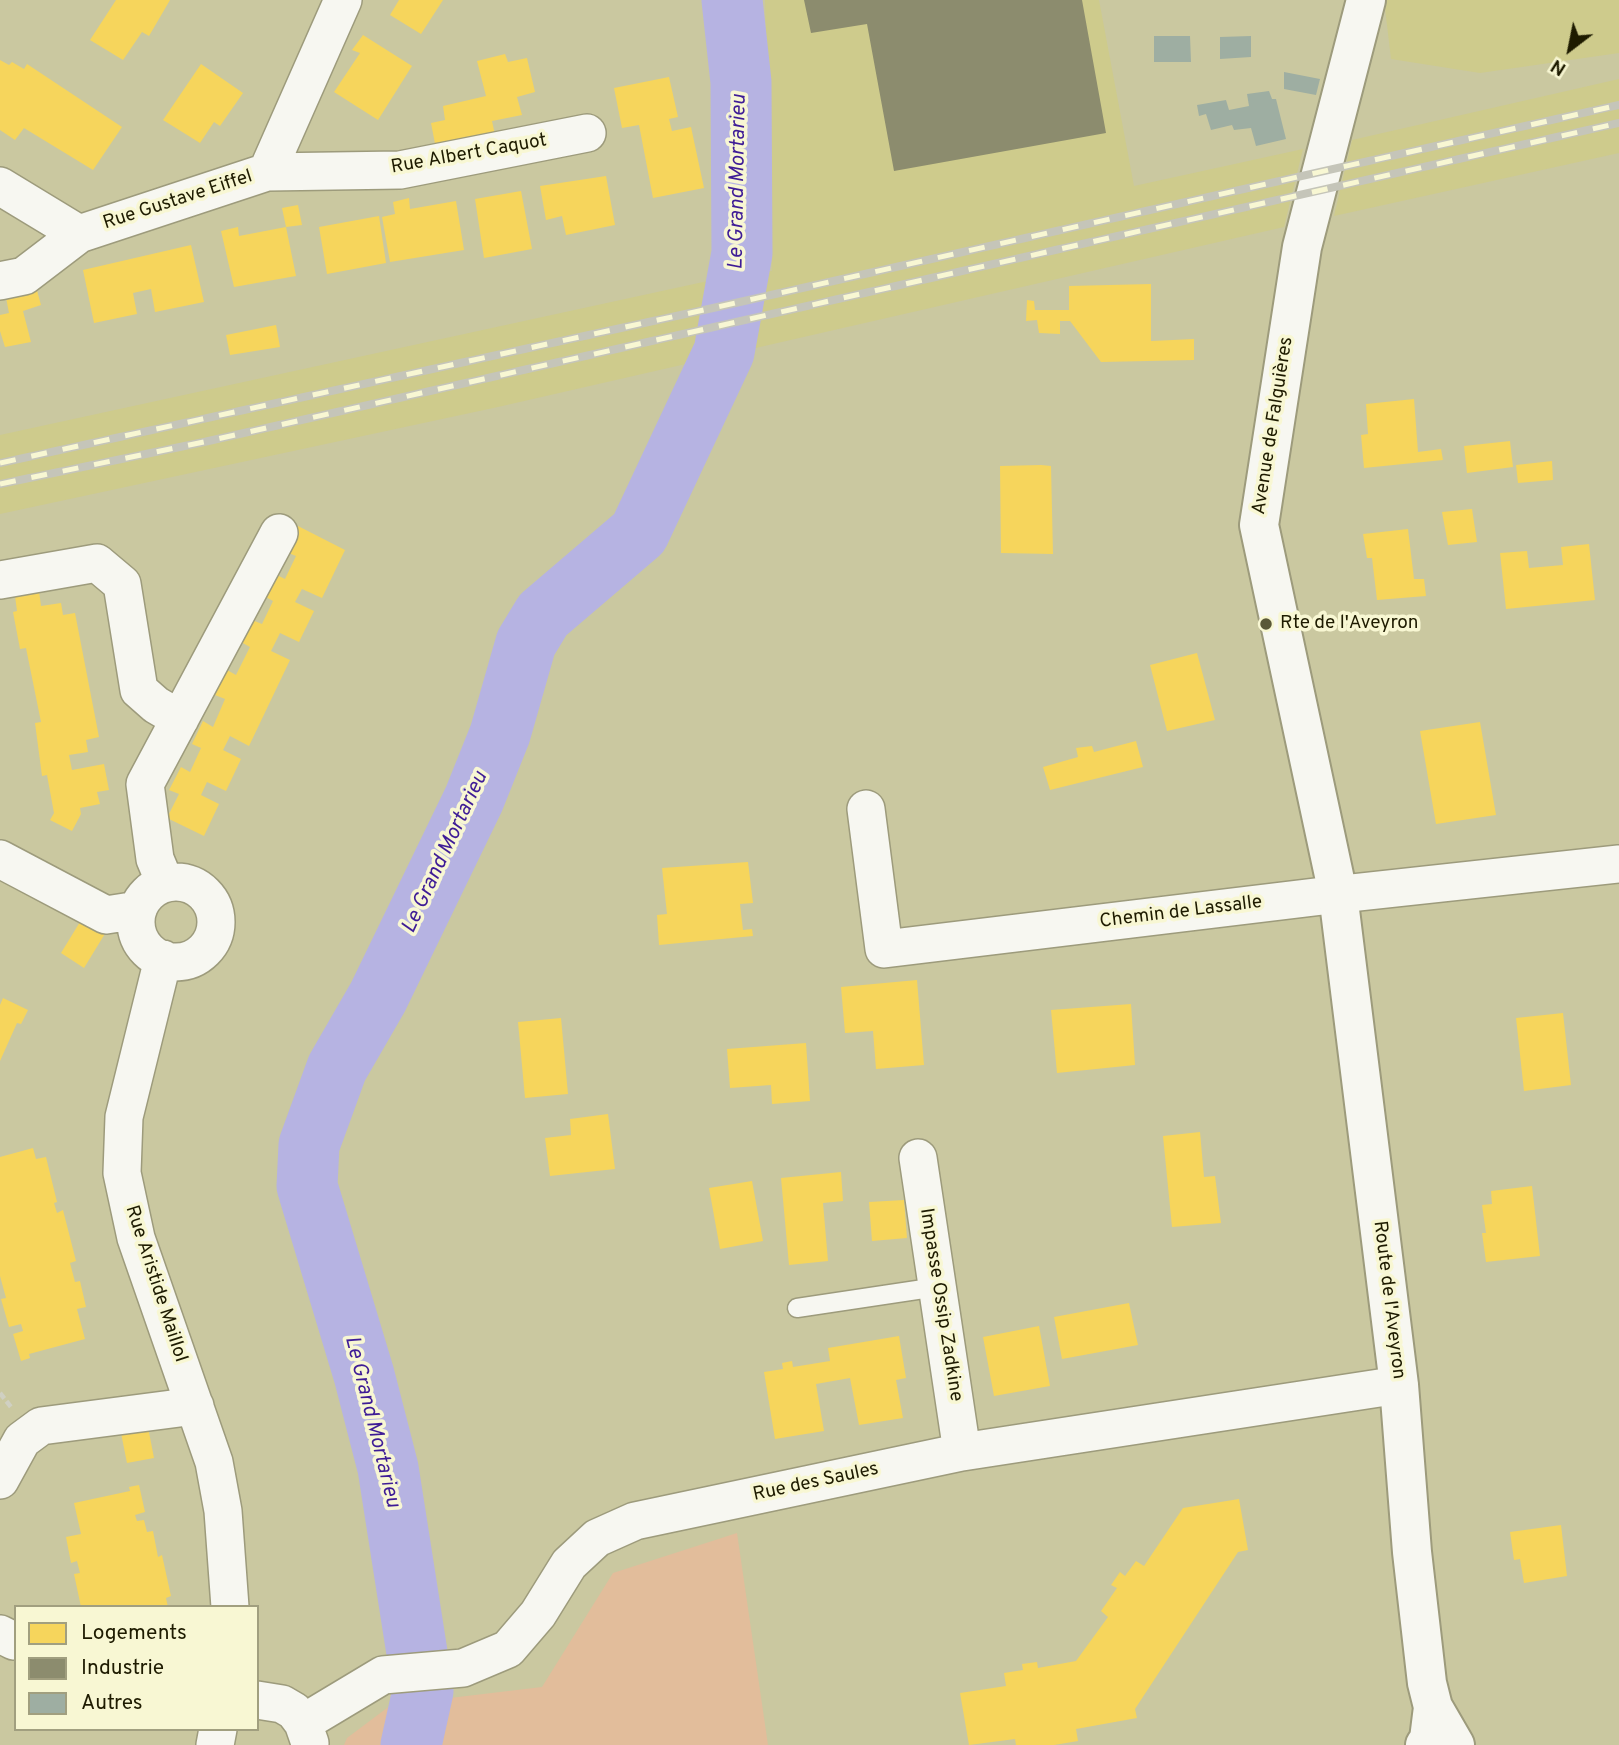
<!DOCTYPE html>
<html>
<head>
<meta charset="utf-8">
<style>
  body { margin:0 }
  #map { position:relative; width:1619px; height:1745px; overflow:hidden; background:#cac8a0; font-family:Overpass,sans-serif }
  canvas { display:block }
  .legend { position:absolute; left:14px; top:1605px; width:245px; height:126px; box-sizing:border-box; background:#f8f7d3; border:2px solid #a19f7f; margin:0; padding:9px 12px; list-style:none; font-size:21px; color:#1e1b00 }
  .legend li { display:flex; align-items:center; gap:14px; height:35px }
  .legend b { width:35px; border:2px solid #a19f7f }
  .north { position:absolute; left:1535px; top:14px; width:70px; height:70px; -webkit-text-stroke:5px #f8f7d3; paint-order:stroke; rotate:212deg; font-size:19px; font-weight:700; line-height:28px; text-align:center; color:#1e1b00 }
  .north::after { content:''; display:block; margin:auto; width:24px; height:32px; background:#1e1b00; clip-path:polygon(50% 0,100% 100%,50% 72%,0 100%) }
</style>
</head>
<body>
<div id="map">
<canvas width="1619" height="1745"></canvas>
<ul class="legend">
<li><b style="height:19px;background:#f6d55c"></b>Logements</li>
<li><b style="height:19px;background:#8c8c6e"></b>Industrie</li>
<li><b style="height:19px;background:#9eaea2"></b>Autres</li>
</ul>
<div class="north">N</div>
</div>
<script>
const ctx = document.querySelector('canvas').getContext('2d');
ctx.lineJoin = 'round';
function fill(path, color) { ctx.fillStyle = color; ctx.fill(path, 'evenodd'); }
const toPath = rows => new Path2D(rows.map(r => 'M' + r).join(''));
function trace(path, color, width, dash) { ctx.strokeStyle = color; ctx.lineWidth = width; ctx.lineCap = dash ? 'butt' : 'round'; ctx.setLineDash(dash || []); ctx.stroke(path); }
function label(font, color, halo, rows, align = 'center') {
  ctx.font = font + ' Overpass,sans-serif'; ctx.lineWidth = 7; ctx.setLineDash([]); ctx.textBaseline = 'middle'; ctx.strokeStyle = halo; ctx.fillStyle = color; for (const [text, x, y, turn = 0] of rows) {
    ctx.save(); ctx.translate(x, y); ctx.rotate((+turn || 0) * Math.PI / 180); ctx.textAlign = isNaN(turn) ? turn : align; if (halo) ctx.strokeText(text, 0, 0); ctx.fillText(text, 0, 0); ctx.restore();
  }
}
const built = toPath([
  [765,0,1099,0,1134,186,1303,149,1284,227,498,407,0,514,0,435,717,279,772,271],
  [1384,0,1619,0,1619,53,1480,73,1391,59],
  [1619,79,1619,153,1334,216,1352,140]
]);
const green = toPath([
  [737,1533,768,1745,344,1745,347,1738,391,1705,542,1687,613,1573]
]);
const homes = toPath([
  [116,0,170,0,149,36,142,32,123,60,90,40],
  [399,0,443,0,421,34,390,15],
  [363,35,412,66,378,120,334,92,360,53,352,50],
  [505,54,508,62,527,58,535,92,517,97,522,115,492,121,495,135,437,154,431,123,445,120,443,106,486,96,477,61],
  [0,60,9,65,12,62,24,69,27,64,122,127,93,170,24,128,15,140,0,130],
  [201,64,243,93,220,126,214,122,200,143,163,120],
  [669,77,678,117,669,119,672,131,691,127,704,188,653,198,639,125,622,128,614,88],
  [606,176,615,225,566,235,562,216,546,220,540,186],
  [521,191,532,249,484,258,475,199],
  [409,198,410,209,456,201,464,250,390,262,382,217,395,214,393,202],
  [298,205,302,225,286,227,296,276,234,287,221,231,238,227,239,236,286,227,282,208],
  [379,216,386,263,327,274,319,227],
  [191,245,204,302,155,312,151,289,133,293,137,314,94,323,83,270],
  [33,276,41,305,23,311,31,342,5,347,0,331,0,315,9,313,3,282],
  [1151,284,1151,341,1194,339,1194,360,1101,362,1070,321,1060,321,1060,334,1039,333,1037,320,1026,321,1027,300,1034,301,1035,310,1069,310,1069,286],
  [276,325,280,347,230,355,226,335],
  [1414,399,1418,452,1441,449,1443,460,1364,468,1361,435,1368,434,1366,404],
  [1510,441,1513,467,1467,473,1464,446],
  [1552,461,1553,480,1518,483,1516,465],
  [1041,465,1051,466,1053,554,1001,553,1000,466],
  [1472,509,1477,542,1448,545,1442,512],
  [298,526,345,550,322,598,302,589,295,602,314,611,299,642,280,633,271,651,290,660,249,746,230,736,223,750,241,759,226,791,207,782,201,795,219,804,204,836,167,818,179,794,169,790,181,767,190,772,201,748,192,744,203,721,213,727,225,699,215,695,227,670,236,675,250,647,241,642,252,620,262,624,273,601,264,596,275,574,285,579,296,556,286,552],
  [1408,529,1414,579,1424,579,1426,596,1377,600,1372,558,1367,558,1363,534],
  [1589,544,1595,600,1506,609,1500,553,1527,551,1529,568,1563,565,1561,547],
  [39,591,41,606,61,603,63,615,75,613,99,737,86,740,88,752,69,755,72,770,104,764,109,790,97,792,100,804,80,808,81,814,72,831,50,820,54,813,47,775,42,776,35,723,41,722,26,648,20,649,13,612,17,611,15,596],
  [1197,653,1215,720,1167,731,1150,665],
  [1480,722,1496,815,1436,824,1420,731],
  [1136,741,1143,767,1050,790,1043,767,1078,757,1076,748,1092,746,1094,752],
  [748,862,753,903,740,904,743,930,752,929,753,936,659,945,657,915,667,914,662,868],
  [83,917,106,932,84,968,61,953],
  [917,980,924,1065,876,1069,873,1031,845,1033,841,987],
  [3,998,28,1010,21,1024,17,1023,0,1061,0,1005],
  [1131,1004,1135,1065,1057,1073,1051,1010],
  [1563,1013,1571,1085,1524,1091,1516,1018],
  [561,1018,568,1094,525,1098,518,1022],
  [806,1043,810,1101,772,1104,771,1085,730,1088,727,1049],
  [608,1114,615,1169,550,1176,545,1138,571,1135,570,1119],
  [1200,1132,1204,1177,1215,1176,1221,1223,1172,1227,1163,1136],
  [33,1148,36,1159,46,1157,57,1202,54,1203,57,1213,63,1210,76,1261,70,1263,75,1282,80,1281,86,1307,77,1309,85,1339,29,1354,30,1358,21,1361,13,1334,23,1331,21,1324,9,1327,1,1299,6,1298,0,1276,0,1157],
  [841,1172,843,1201,823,1203,828,1261,789,1265,781,1178],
  [752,1181,763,1241,720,1249,709,1188],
  [1532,1186,1540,1256,1486,1262,1482,1233,1486,1233,1482,1205,1492,1204,1491,1191],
  [904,1200,907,1238,872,1241,869,1202],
  [1129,1303,1138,1345,1062,1359,1054,1317],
  [1039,1326,1050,1386,994,1396,983,1337],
  [899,1336,906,1378,896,1380,903,1418,859,1425,850,1378,816,1384,824,1431,775,1439,764,1372,783,1369,782,1363,792,1361,793,1367,830,1361,828,1348],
  [146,1417,154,1458,127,1463,119,1423],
  [139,1485,145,1512,135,1515,137,1521,144,1520,147,1532,153,1531,158,1557,162,1555,171,1596,166,1598,168,1607,81,1607,74,1574,80,1573,77,1561,71,1563,66,1537,81,1534,74,1503,130,1491,129,1487],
  [1239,1499,1248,1550,1238,1552,1135,1709,1137,1718,1076,1729,1078,1741,1054,1745,1016,1745,1015,1739,969,1745,960,1693,1006,1686,1004,1673,1023,1670,1022,1664,1037,1662,1038,1668,1076,1661,1108,1617,1101,1611,1117,1588,1111,1585,1120,1572,1125,1576,1136,1561,1144,1566,1183,1508],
  [1561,1525,1567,1576,1524,1583,1520,1559,1514,1560,1510,1532]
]);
const industry = toPath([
  [804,0,1082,0,1106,133,894,171,867,24,811,33]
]);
const river = toPath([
  [411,1745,423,1691,388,1468,364,1375,307,1186,309,1145,337,1068,378,997,474,799,500,734,526,643,543,615,639,533,724,352,742,253,741,82,732,0]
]);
const building = toPath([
  [1154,36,1190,36,1191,62,1154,62],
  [1251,36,1251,57,1220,59,1220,37],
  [1284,72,1320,79,1316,95,1284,89],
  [1269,91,1272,99,1276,99,1286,139,1256,146,1251,128,1234,130,1232,125,1211,130,1206,114,1199,116,1197,105,1226,100,1229,110,1249,106,1247,94]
]);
const path = toPath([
  [0,1393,11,1407]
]);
const service = toPath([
  [797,1308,937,1287]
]);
const minor = toPath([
  [267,172,400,170,587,133],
  [0,186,79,234,267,172,343,0],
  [0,281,24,276,79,234],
  [0,580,97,563,122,584,139,690,156,705,180,719],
  [866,809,884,949,1323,896,1619,864],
  [0,859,106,915,138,910],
  '136 922a40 40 0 1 1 80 0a40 40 0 1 1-80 0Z',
  [165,883,155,859,145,784,279,533],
  [163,959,124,1117,122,1173,136,1238,214,1462,223,1511,230,1607],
  [918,1158,962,1452],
  [0,1480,22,1440,41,1426,195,1406],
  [0,1634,14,1641],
  [257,1700,282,1704,294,1711,303,1723,310,1743],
  [303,1723,383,1675,463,1668,508,1649,538,1614,569,1564,597,1538,635,1521,962,1452,1399,1385],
  [215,1745,218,1729]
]);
const tertiary = toPath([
  [1366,0,1302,247,1259,525,1338,894,1399,1385,1412,1552,1427,1683,1433,1707],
  [1425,1745,1429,1739,1433,1707,1455,1745]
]);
const rail = toPath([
  [0,463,713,308,1619,105],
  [0,484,204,442,1619,123]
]);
const markers = [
  [1266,624,7,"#5a5838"]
];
const streetNames = [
  ["Rue Albert Caquot",469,155,-10],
  ["Rue Gustave Eiffel",178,201,-18],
  ["Avenue de Falguières",1274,426,-81],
  ["Chemin de Lassalle",1181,913,-7],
  ["Rue Aristide Maillol",155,1284,72],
  ["Route de l'Aveyron",1388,1300,83],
  ["Impasse Ossip Zadkine",940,1305,81],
  ["Rue des Saules",816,1483,-12]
];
const poiNames = [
  ["Rte de l'Aveyron",1280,624]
];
const waterNames = [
  ["Le Grand Mortarieu",739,182,-89],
  ["Le Grand Mortarieu",446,853,-65],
  ["Le Grand Mortarieu",371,1422,76]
];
fill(built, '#cecb8c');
fill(green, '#e2bd9b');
fill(homes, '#f6d55c');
fill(industry, '#8c8c6e');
trace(river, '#b6b3e2', 61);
fill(building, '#9eaea2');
trace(service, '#9d9b7c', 21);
trace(minor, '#9d9b7c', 40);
trace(tertiary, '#9d9b7c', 42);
trace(path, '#d0d0c2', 4.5, [7, 3.5]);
trace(service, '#f7f7f1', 18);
trace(minor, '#f7f7f1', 37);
trace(tertiary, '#f7f7f1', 38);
trace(rail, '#c5c5b9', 8);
trace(rail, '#f8f7d3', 5, [16]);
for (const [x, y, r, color] of markers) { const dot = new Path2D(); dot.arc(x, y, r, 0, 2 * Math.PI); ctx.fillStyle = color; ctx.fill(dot); trace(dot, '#f8f7d3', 2.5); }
label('19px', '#1e1b00', '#f8f7d3', streetNames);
label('19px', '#1e1b00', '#f8f7d3', poiNames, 'left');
label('italic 21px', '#3e1c96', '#f8f7d3', waterNames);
</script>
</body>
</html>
